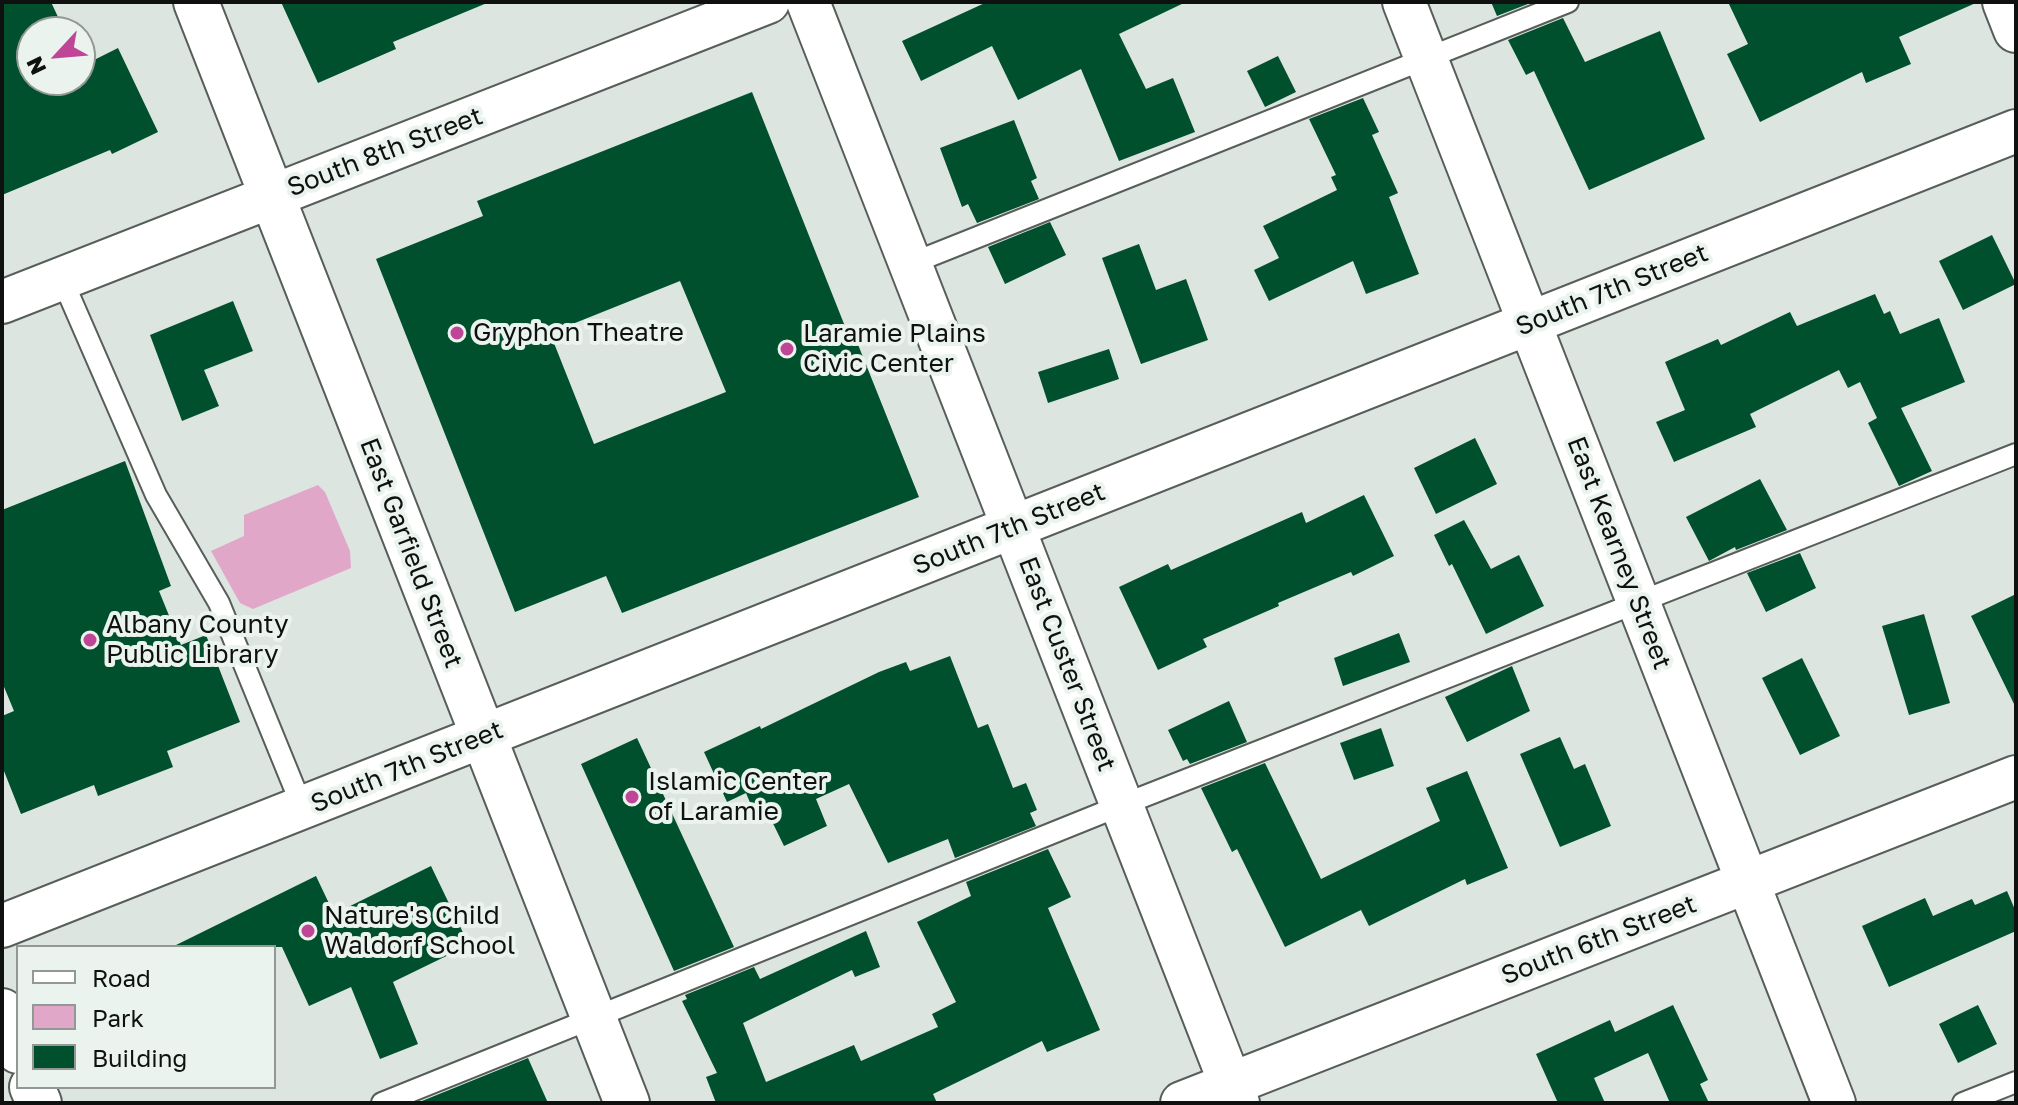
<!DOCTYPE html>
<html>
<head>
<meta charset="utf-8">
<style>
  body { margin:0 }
  #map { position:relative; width:2018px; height:1105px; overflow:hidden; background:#dde5e0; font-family:"Golos Text",sans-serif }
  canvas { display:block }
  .frame { position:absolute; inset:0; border:4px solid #0e110f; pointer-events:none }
  .legend { position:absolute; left:16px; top:945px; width:260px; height:144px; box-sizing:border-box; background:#eaf3ed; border:2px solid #929994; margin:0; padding:10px 14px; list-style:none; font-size:24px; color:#0e110f }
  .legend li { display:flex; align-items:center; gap:16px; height:40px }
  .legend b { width:40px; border:2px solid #929994 }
  .north { position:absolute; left:16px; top:16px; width:80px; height:80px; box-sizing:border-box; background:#eaf3ed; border:2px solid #929994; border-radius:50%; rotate:244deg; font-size:22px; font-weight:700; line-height:32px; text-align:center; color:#0e110f }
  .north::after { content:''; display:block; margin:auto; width:28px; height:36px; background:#bf4597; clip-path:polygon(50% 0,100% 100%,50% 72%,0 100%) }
</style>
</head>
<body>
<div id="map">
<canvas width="2018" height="1105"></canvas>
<div class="frame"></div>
<ul class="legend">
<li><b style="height:10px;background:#fff"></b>Road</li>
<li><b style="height:22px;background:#e0a7c9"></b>Park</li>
<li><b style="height:22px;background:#00502d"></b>Building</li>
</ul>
<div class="north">N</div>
</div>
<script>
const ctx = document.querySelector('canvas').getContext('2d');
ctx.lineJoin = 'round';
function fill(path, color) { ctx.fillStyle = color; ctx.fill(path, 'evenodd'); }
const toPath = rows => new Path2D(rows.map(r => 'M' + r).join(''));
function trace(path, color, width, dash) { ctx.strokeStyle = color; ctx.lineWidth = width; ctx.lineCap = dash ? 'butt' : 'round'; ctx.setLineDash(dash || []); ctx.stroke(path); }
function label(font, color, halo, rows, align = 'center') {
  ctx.font = font + ' "Golos Text",sans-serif'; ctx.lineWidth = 8; ctx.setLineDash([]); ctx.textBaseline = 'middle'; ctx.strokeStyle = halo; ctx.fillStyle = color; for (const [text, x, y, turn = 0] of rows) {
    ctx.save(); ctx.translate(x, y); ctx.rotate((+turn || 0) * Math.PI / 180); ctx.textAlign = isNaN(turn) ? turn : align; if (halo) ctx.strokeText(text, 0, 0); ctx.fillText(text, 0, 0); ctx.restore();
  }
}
const green = toPath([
  [318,485,325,492,350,551,351,568,253,609,240,603,211,551,244,536,244,515]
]);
const building = toPath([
  [2,2,51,2,65,32,32,32,32,80,80,80,80,62,82,66,118,48,158,132,112,154,110,150,2,195],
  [281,2,487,2,487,3,393,42,396,49,318,83],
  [987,2,1186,2,1119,34,1146,89,1173,78,1195,132,1119,161,1081,69,1018,100,992,46,921,81,902,41],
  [1491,2,1533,2,1497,16],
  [1728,2,1978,2,1899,37,1911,64,1866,83,1862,72,1760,122,1727,54,1748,44],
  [1563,18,1585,62,1660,31,1705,139,1589,190,1534,71,1526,75,1508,40],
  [1278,56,1296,92,1265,107,1247,71],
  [752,92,852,344,857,342,919,497,622,613,606,576,515,612,376,259,483,216,477,201],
  [680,281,726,392,594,444,550,333],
  [1363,98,1379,132,1372,135,1398,193,1389,197,1419,274,1366,294,1353,261,1269,301,1254,270,1279,258,1263,226,1337,190,1331,177,1336,175,1309,119],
  [1014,120,1037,178,1031,181,1039,199,977,223,968,204,962,207,940,148],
  [1050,222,1066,255,1005,284,988,247],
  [1992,235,2016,284,1963,310,1939,261],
  [1139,244,1156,290,1186,279,1208,340,1141,364,1102,258],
  [1875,294,1884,314,1890,311,1900,334,1939,318,1965,382,1901,408,1932,471,1899,486,1868,423,1877,418,1860,382,1848,388,1839,370,1750,414,1756,427,1674,462,1656,422,1685,410,1665,362,1718,339,1721,345,1790,312,1797,326],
  [233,301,253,351,204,370,219,406,182,421,150,335],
  [1109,349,1119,379,1048,403,1038,372],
  [1475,438,1497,484,1436,514,1414,468],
  [125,461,171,586,159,591,181,645,206,635,240,722,167,751,173,767,98,796,94,785,21,814,2,766,2,716,14,711,2,682,2,510],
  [1760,479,1787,530,1736,550,1735,547,1709,561,1686,517],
  [1364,495,1394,556,1353,576,1351,572,1278,603,1279,606,1203,639,1207,647,1158,670,1119,587,1168,564,1171,570,1302,512,1306,523],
  [1464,520,1491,569,1519,555,1544,606,1486,634,1452,564,1449,566,1434,535],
  [1800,553,1816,588,1766,612,1747,573],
  [2016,594,2016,708,1971,616],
  [1924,614,1950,703,1909,715,1882,626],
  [1399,633,1410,662,1343,686,1334,658],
  [950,656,978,728,988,724,1013,788,1026,783,1037,810,1030,813,1036,826,955,858,948,839,888,863,849,784,816,799,827,826,784,846,765,807,754,812,746,793,727,802,704,752,760,726,761,729,879,672,906,662,910,671],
  [1802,658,1840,736,1800,755,1762,678],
  [1512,666,1530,711,1467,742,1445,697],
  [1229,701,1247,742,1190,764,1187,759,1183,761,1168,730],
  [1381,728,1394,766,1354,780,1340,743],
  [1560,737,1574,769,1585,764,1611,826,1560,847,1520,754],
  [637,738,734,947,674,971,581,764],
  [1265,763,1321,879,1440,821,1426,788,1467,771,1508,868,1467,885,1465,879,1369,926,1361,910,1285,947,1237,849,1232,852,1201,788],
  [1048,849,1071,897,1048,908,1100,1030,1047,1052,1042,1041,933,1094,937,1103,716,1103,706,1077,717,1073,682,1001,687,999,685,995,754,967,760,979,866,931,880,967,855,977,852,970,743,1023,766,1082,854,1045,861,1061,938,1027,932,1014,956,1002,917,922,971,896,966,882],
  [431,866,469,945,393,982,418,1044,380,1059,351,987,309,1006,282,947,172,947,316,876,334,914],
  [2007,891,2016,912,2016,931,1889,987,1862,926,1925,898,1933,916,1972,899,1975,905],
  [1673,1005,1708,1080,1700,1084,1709,1103,1670,1103,1648,1053,1594,1078,1605,1103,1558,1103,1536,1054,1610,1020,1615,1032],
  [1978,1005,1997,1044,1958,1063,1939,1024],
  [528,1058,548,1103,417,1103]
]);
const lane = toPath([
  [910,264,1568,2],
  [62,279,156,495,219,603,303,809],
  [382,1103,1122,805,2016,454],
  [1963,1103,2016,1082]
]);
const street = toPath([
  [808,2,1238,1103],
  [1404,2,1834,1103],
  [2,302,768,2],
  [2,926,2016,131],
  [1182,1103,2016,777]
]);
const secondary = toPath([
  [196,2,627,1103],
  [2005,2,2016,30]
]);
const primary = toPath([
  [2,1011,18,1051],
  [32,1087,39,1103]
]);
const markers = [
  [457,333,8,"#bf4597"],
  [787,349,8,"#bf4597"],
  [90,640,8,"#bf4597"],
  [632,797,8,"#bf4597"],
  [308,931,8,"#bf4597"]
];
const streetNames = [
  ["South 8th Street",385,152,-21],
  ["South 7th Street",1612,290,-22],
  ["South 7th Street",1009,529,-22],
  ["East Garfield Street",411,553,69],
  ["East Kearney Street",1619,553,69],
  ["East Custer Street",1067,664,69],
  ["South 7th Street",407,767,-22],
  ["South 6th Street",1599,940,-21]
];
const poiNames = [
  ["Gryphon Theatre",473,333],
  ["Laramie Plains",803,334],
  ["Civic Center",803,364],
  ["Albany County",106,625],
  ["Public Library",106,655],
  ["Islamic Center",648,782],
  ["of Laramie",648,812],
  ["Nature's Child",324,916],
  ["Waldorf School",324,946]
];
fill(green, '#e0a7c9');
fill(building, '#00502d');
trace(lane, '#575e59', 24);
trace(street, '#575e59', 46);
trace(secondary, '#575e59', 48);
trace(primary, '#575e59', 48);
trace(lane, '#fff', 20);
trace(street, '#fff', 42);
trace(secondary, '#fff', 44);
trace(primary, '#fff', 44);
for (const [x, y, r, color] of markers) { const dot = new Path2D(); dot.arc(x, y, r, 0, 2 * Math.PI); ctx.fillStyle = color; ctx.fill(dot); trace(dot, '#eaf3ed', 3); }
label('26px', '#0e110f', '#eaf3ed', streetNames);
label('26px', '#0e110f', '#eaf3ed', poiNames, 'left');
</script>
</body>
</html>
